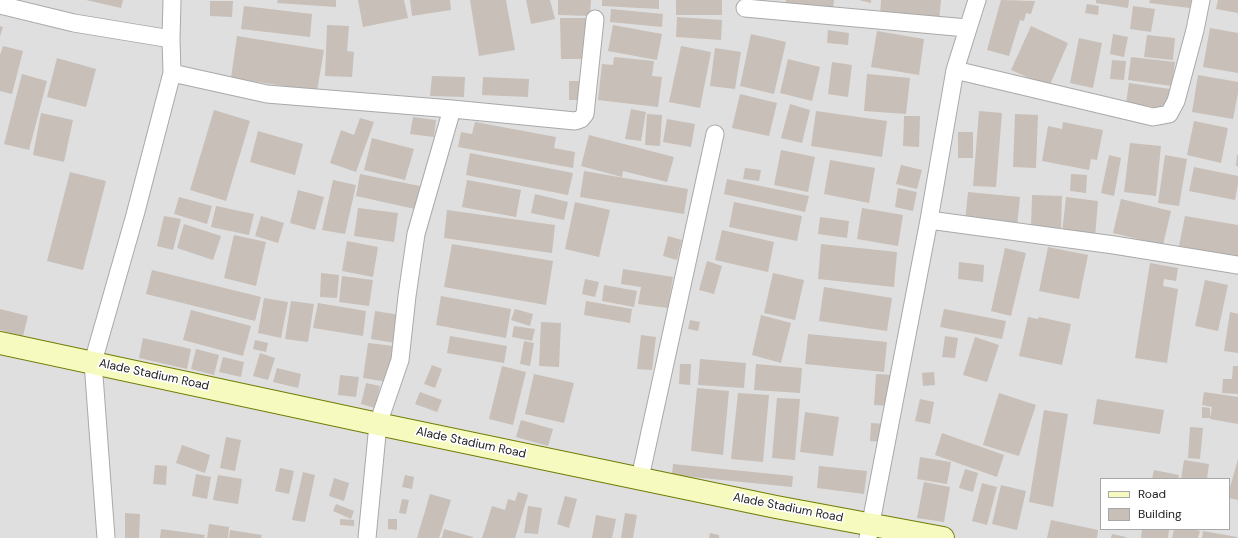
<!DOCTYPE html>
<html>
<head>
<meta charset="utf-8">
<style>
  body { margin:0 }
  #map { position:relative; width:1238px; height:538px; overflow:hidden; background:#f2efe9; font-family:"DM Sans",sans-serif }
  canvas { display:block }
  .legend { position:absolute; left:1100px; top:478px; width:130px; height:52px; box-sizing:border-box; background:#fff; border:1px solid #a7a7a7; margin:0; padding:5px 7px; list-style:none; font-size:12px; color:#222 }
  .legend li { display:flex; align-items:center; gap:8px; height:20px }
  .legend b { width:20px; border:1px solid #a7a7a7 }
</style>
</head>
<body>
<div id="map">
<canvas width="1238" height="538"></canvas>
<ul class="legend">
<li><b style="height:5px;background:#f7fabf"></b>Road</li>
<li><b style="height:11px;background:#c7bfb8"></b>Building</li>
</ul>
</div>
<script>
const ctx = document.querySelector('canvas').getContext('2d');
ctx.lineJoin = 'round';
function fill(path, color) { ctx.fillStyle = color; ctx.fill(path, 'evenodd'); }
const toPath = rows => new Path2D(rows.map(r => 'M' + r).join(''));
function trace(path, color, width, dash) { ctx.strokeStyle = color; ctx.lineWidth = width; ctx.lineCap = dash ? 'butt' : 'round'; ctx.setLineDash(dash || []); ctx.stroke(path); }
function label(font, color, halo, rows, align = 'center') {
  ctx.font = font + ' "DM Sans",sans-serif'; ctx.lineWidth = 3.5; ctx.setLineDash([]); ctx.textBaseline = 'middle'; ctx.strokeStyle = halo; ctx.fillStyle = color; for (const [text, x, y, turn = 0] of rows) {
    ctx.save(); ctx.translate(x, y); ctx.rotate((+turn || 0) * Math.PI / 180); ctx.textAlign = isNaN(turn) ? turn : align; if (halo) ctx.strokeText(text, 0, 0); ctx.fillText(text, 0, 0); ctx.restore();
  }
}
const residential = toPath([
  [0,0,1238,0,1238,538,0,538],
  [1101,479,1229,479,1229,529,1101,529]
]);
const building = toPath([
  [86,0,123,0,121,8],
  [278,0,336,0,336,7,277,3],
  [358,0,404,0,408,18,363,27],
  [410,0,450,0,451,10,412,16],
  [470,0,506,0,515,50,479,56],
  [526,0,550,0,555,19,531,24],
  [558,0,591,0,590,16,558,15],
  [602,0,659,0,659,9,602,6],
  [676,0,722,0,722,15,676,15],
  [786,0,834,0,833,12,785,10],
  [859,0,871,0,871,3],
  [881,0,941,0,939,21,880,16],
  [1001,0,1035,1,1031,14,1026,13,1024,21,1020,20,1009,56,987,50],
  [1096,0,1129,0,1128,8,1096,3],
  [1150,0,1191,0,1190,8,1149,3],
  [1218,0,1238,0,1238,13,1216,9],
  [210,1,233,1,232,17,210,16],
  [1087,4,1099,6,1098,15,1085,13],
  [244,6,312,14,310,37,241,29],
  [1133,6,1155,9,1151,32,1130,29],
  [611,9,663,14,662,27,610,22],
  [677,17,722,20,721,40,676,37],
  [560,18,590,18,590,59,561,59],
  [327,25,349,26,347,51,354,52,352,77,325,76],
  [613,25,662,34,657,60,608,51],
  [0,26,3,27,0,36],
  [1031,26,1068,43,1049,87,1011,70],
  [1210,28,1238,33,1238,73,1203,67],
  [828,30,849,33,848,45,827,43],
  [877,31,924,39,919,75,871,67],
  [751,34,786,42,774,94,740,86],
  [1113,34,1128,37,1124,57,1110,54],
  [1147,35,1175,38,1173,60,1144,57],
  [237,36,324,50,317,91,231,78],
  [1079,38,1102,43,1093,88,1070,83],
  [3,46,23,51,12,94,0,91,0,55],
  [681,46,711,52,700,108,669,102],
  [715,48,741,52,735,89,710,86],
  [614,57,654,61,652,76,662,77,658,107,598,100,602,64,613,65],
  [1131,57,1175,62,1172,86,1128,80],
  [57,58,96,69,86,107,47,97],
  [788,59,820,67,812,101,780,93],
  [1112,60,1126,61,1124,80,1110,79],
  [832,62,852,65,848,97,828,94],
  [22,74,47,81,29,150,4,144],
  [867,74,910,78,906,114,864,111],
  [1198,75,1238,82,1238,93,1233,119,1192,112],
  [432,76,465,77,464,97,430,96],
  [483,77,529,79,528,97,482,95],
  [569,81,581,81,581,100,569,100],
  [1129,83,1170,89,1167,109,1126,103],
  [740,94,777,103,769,136,732,128],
  [790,104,810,110,802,143,781,138],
  [631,109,646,112,641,141,625,139],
  [214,110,250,121,226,201,190,190],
  [816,111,887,121,882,157,811,146],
  [979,111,1002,113,996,187,973,186],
  [41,113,73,120,64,162,33,155],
  [647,114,662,115,660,146,645,145],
  [1015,114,1038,115,1036,168,1013,167],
  [904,116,920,116,919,147,903,146],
  [413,117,436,120,434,137,410,134],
  [360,118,374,122,356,172,330,163,341,130,354,135],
  [667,119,695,124,691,147,663,142],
  [1194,121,1228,128,1221,163,1187,155],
  [475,122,556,137,554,148,575,152,573,168,458,147,461,132,472,134],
  [1063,122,1103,130,1097,160,1091,159,1089,170,1042,161,1048,126,1062,129],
  [258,131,303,144,295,175,250,162],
  [958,132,973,132,973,158,958,158],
  [589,135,674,157,667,182,623,171,622,177,581,166],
  [372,138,414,149,405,180,364,170],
  [1130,143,1161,146,1156,196,1124,192],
  [781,150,815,157,808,192,774,185],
  [470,153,573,173,568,195,466,175],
  [1109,155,1121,158,1114,196,1101,193],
  [1165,155,1187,159,1179,206,1158,203],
  [1237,155,1238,155,1238,166,1236,166],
  [830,160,875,168,869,203,824,194],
  [901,165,922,170,917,189,896,184],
  [1194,167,1238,176,1238,184,1235,200,1189,191],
  [745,168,761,170,759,181,743,179],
  [584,171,688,189,684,214,580,197],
  [70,172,106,181,83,270,47,261],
  [360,174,420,186,415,209,356,196],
  [1071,174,1087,175,1086,193,1070,191],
  [727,179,809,196,805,212,724,194],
  [333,180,356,185,345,234,322,230],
  [467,180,521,190,516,217,462,207],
  [898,188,917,192,913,211,895,207],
  [298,190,324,197,315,230,290,223],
  [968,192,1020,197,1017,227,965,222],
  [535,194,568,202,564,220,531,213],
  [1032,195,1062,196,1061,228,1031,227],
  [179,197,212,206,207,224,174,214],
  [1066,197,1098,201,1095,237,1062,233],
  [1121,199,1171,211,1163,245,1113,233],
  [575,202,610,210,599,257,565,249],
  [734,202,802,216,797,241,729,227],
  [216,206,254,214,249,235,211,227],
  [358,208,398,213,394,242,354,236],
  [862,208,903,215,898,246,857,239],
  [447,210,555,225,552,253,444,238],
  [164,216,181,219,173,250,157,246],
  [261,216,284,223,278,243,255,236],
  [1185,216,1238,225,1238,257,1179,246],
  [820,217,849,221,847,238,818,234],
  [184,224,221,236,213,260,177,248],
  [722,230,774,242,768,272,715,260],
  [234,235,266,242,256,286,224,278],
  [668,236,682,240,677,260,663,256],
  [347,241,378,247,373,277,342,271],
  [452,244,553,261,546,305,444,287],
  [821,244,897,252,894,287,818,279],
  [1048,247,1088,255,1079,299,1039,291],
  [1005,248,1026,253,1011,316,991,311],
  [707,261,722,266,714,294,699,290],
  [959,262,984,265,983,282,958,279],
  [1150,263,1178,268,1176,281,1164,279,1163,286,1178,289,1167,363,1135,358],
  [623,269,673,277,668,308,638,304,641,287,621,284],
  [152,270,261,297,255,321,146,294],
  [321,273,339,275,337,298,320,297],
  [773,273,804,280,795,320,764,313],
  [342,276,373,280,369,306,339,302],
  [585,279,599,282,595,297,582,294],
  [1205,280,1228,285,1218,331,1195,326],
  [604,285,637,291,634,307,602,301],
  [824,287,892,298,887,331,819,321],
  [441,296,511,309,506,338,436,325],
  [264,298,288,302,281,338,258,333],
  [291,301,314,304,308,342,285,339],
  [586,301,632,309,630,323,584,315],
  [318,303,366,311,363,336,313,328],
  [0,309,28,316,23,336,0,330],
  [515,309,533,314,530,326,511,320],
  [944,309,1006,321,1002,339,940,327],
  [191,310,251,326,243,356,183,340],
  [375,311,400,315,395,343,371,339],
  [1230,312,1238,314,1238,353,1224,351],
  [761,315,791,323,781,363,752,355],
  [1028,317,1038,319,1039,317,1071,324,1062,365,1019,356],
  [690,320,700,322,698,331,688,329],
  [541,322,561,323,559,367,539,366],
  [514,326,535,329,532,341,512,337],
  [808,334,887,342,884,372,805,364],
  [641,335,656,337,652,370,637,369],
  [450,336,507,346,504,363,447,353],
  [945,336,958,338,955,358,942,357],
  [975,337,999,345,987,382,963,375],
  [143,338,191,349,187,369,139,358],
  [255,340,268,343,266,352,253,349],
  [524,341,534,343,530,366,520,364],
  [368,343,394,346,388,382,363,378],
  [196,349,219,355,214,375,191,369],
  [260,353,275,358,268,380,253,376],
  [223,357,244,362,241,377,219,372],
  [700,359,746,363,744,388,698,385],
  [680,364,691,364,690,385,679,384],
  [756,364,802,368,800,393,754,390],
  [432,365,442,369,435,388,424,384],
  [502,366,526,372,513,425,489,419],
  [1233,366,1238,366,1238,394,1222,393,1223,379,1232,379],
  [277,368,301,374,298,388,273,382],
  [934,372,935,385,923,386,922,373],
  [534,374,574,383,564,423,525,414],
  [876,374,893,375,891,406,874,405],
  [340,375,359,377,356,397,338,395],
  [366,383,380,386,375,408,361,404],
  [697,388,729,391,723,455,691,451],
  [420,392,442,400,437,412,415,404],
  [1204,392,1238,397,1238,424,1210,419,1212,407,1202,405],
  [738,393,769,395,763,462,731,459],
  [999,393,1036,405,1019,456,983,445],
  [777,398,800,399,795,460,772,458],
  [920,399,934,402,930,424,915,421],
  [1097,399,1164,410,1160,434,1093,424],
  [1202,407,1210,408,1210,418,1202,418],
  [1044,410,1068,414,1053,507,1029,502],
  [805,412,839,417,833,456,800,452],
  [521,420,553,429,548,446,516,437],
  [871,423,886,424,885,442,870,441],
  [1190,427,1203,428,1200,459,1188,458],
  [942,433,1004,455,997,477,935,455],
  [226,437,241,440,235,471,220,468],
  [182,445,210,455,205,473,176,463],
  [920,457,951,462,947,484,917,479],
  [1238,459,1238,500,1229,498,1229,491],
  [1184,460,1209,464,1207,479,1181,479],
  [673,464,793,476,792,487,672,475],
  [155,465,167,466,166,485,153,484],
  [819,466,867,471,864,494,817,488],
  [280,468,294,471,289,494,275,491],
  [965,469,978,473,973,492,959,488],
  [1154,470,1179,475,1178,479,1152,479],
  [303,472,315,475,305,522,292,520],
  [196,474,211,477,207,499,192,496],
  [218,475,242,479,238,504,213,500],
  [405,475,414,477,412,489,402,487],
  [334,478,349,483,344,501,329,496],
  [924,482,950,487,944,522,917,518],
  [982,483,997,487,987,525,972,521],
  [1001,485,1026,491,1017,530,992,524],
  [518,492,528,495,515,538,482,538,492,506,505,510,508,499,515,501],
  [430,494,451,500,439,538,417,538],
  [565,496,577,499,569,528,557,524],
  [402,499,409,500,406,514,399,513],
  [336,504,354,511,351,519,333,511],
  [528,506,542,508,538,534,524,533],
  [125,513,140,514,139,538,125,538],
  [625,513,637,515,633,538,621,538],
  [596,515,616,519,612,538,592,538],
  [340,519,354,520,354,526,340,525],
  [388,519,397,519,397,530,388,529],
  [1051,520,1098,530,1097,538,1047,538],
  [209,524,229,527,228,538,207,538],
  [161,529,205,535,204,538,160,538],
  [444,529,473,537,473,538,442,538],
  [1142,529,1169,530,1168,538,1141,538],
  [1174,529,1191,529,1200,531,1198,538,1172,538],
  [230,530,262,535,261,538,229,538],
  [1203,531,1237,537,1237,538,1202,538],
  [710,533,719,535,719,538,709,538],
  [1112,534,1126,537,1126,538,1111,538]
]);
const street = toPath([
  [0,5,74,23,171,39],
  [745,8,967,28],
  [955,70,1153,117,1169,114,1176,101,1195,30,1201,0],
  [172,73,267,94,452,109,575,121,581,119,585,114,595,19],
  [929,220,1114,245,1238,265],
  [640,478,715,134],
  [106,538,93,362,135,215,172,73,171,39,172,0],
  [367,538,378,424,400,360,407,296,416,234,452,109],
  [868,538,929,220,955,70,977,0]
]);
const secondary = toPath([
  [0,343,378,424,776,507,943,538]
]);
const streetNames = [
  ["Alade Stadium Road",154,375,12],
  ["Alade Stadium Road",471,443,12],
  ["Alade Stadium Road",788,508,11]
];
fill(residential, '#e0dfdf');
fill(building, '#c7bfb8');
trace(street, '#a9a9a9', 19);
trace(secondary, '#707d05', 24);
trace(street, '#fff', 17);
trace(secondary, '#f7fabf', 22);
label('12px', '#222', '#fff', streetNames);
</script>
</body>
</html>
